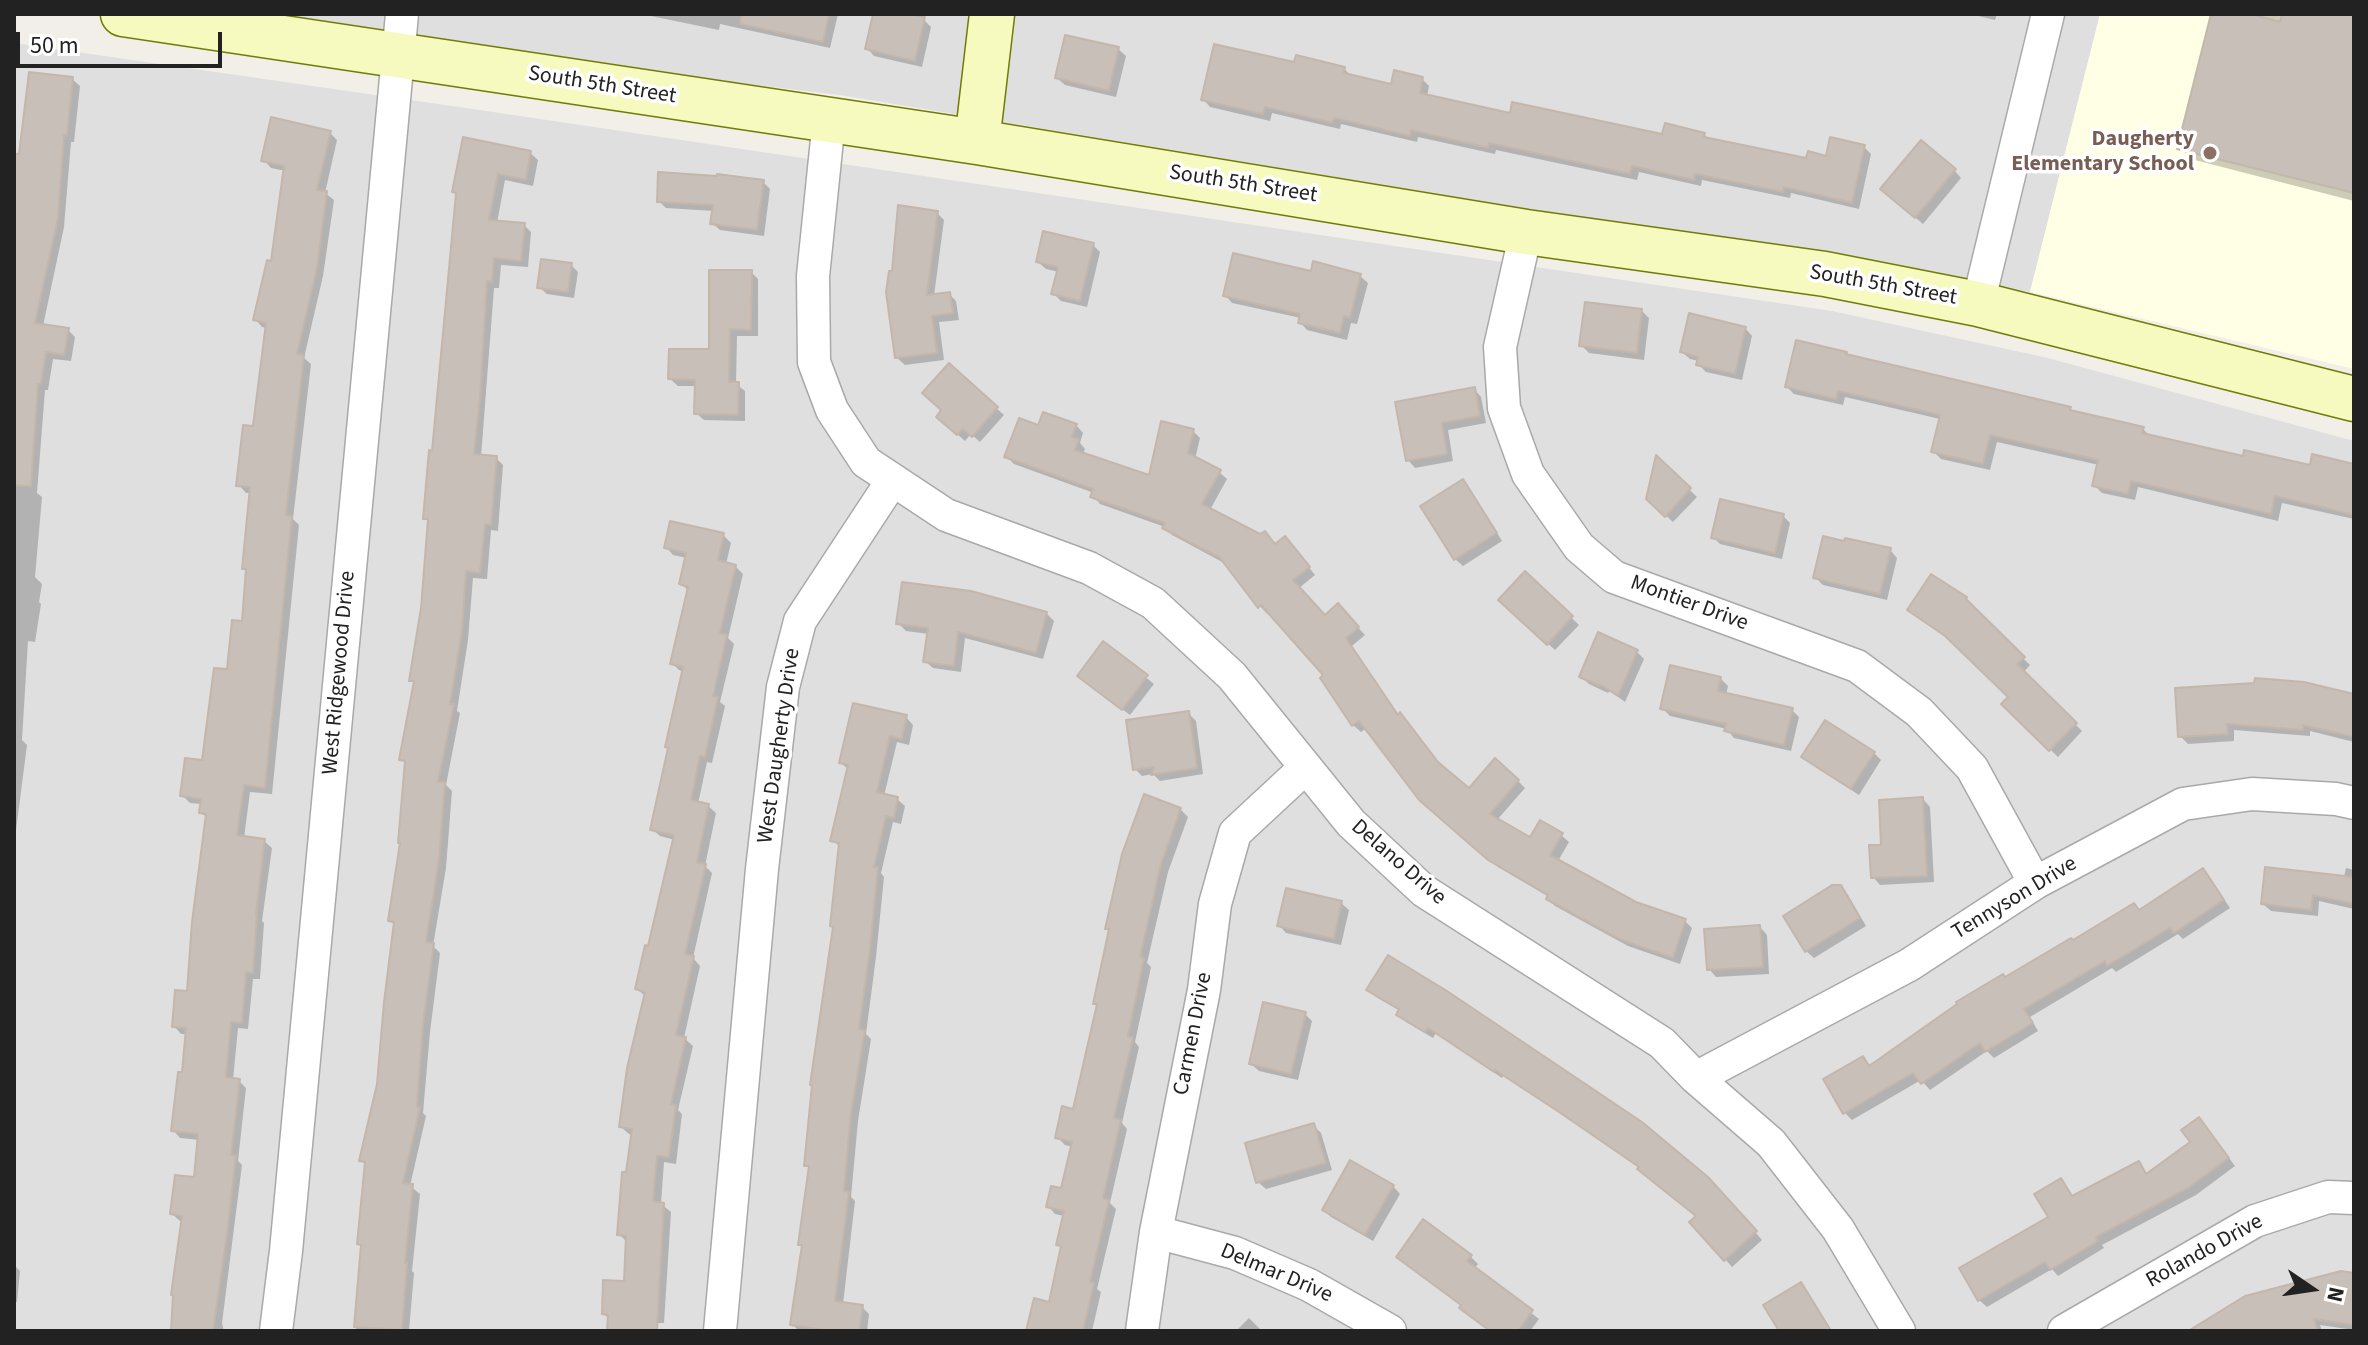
<!DOCTYPE html>
<html>
<head>
<meta charset="utf-8">
<style>
  body { margin:0 }
  #map { position:relative; width:2368px; height:1345px; overflow:hidden; background:#f2efe9; font-family:"Source Sans 3",sans-serif }
  canvas { display:block }
  .frame { position:absolute; inset:0; border:16px solid #222; pointer-events:none }
  .north { position:absolute; left:2272px; top:1249px; width:80px; height:80px; -webkit-text-stroke:6px #fff; paint-order:stroke; rotate:103deg; font-size:22px; font-weight:700; line-height:32px; text-align:center; color:#222 }
  .north::after { content:''; display:block; margin:auto; width:28px; height:36px; background:#222; clip-path:polygon(50% 0,100% 100%,50% 72%,0 100%) }
  .scale { position:absolute; left:16px; top:32px; width:206px; height:36px; box-sizing:border-box; border:4px solid #222; border-top:0; padding-left:10px; font-size:24px; line-height:28px; white-space:nowrap; color:#222; -webkit-text-stroke:6px #fff; paint-order:stroke }
</style>
</head>
<body>
<div id="map">
<canvas width="2368" height="1345"></canvas>
<div class="frame"></div>
<div class="north">N</div>
<div class="scale">50 m</div>
</div>
<script>
const ctx = document.querySelector('canvas').getContext('2d');
ctx.lineJoin = 'round';
function fill(path, color) { ctx.fillStyle = color; ctx.fill(path, 'evenodd'); }
const toPath = rows => new Path2D(rows.map(r => 'M' + r).join(''));
function trace(path, color, width, dash) { ctx.strokeStyle = color; ctx.lineWidth = width; ctx.lineCap = dash ? 'butt' : 'round'; ctx.setLineDash(dash || []); ctx.stroke(path); }
function label(font, color, halo, rows, align = 'center') {
  ctx.font = font + ' "Source Sans 3",sans-serif'; ctx.lineWidth = 7; ctx.setLineDash([]); ctx.textBaseline = 'middle'; ctx.strokeStyle = halo; ctx.fillStyle = color; for (const [text, x, y, turn = 0] of rows) {
    ctx.save(); ctx.translate(x, y); ctx.rotate((+turn || 0) * Math.PI / 180); ctx.textAlign = isNaN(turn) ? turn : align; if (halo) ctx.strokeText(text, 0, 0); ctx.fillText(text, 0, 0); ctx.restore();
  }
}
const residential = toPath([
  [155,14,2100,14,2030,292,840,95],
  [14,43,466,108,1832,311,2048,358,2354,441,2354,1331,14,1331]
]);
const education = toPath([
  [2100,14,2354,14,2354,369,2030,292]
]);
const shadow = toPath([
  [641,14,838,14,830,48,720,24,719,30],
  [875,14,924,14,923,19,931,27,922,67,874,56,867,48],
  [1970,14,1997,14,1995,20],
  [2213,14,2354,14,2354,201,2191,159,2180,148],
  [1118,49,1126,56,1116,97,1065,85,1057,78],
  [1296,65,1344,69,1353,77,1393,86,1422,79,1429,86,1427,96,1511,116,1664,136,1704,134,1709,140,1807,161,1827,158,1864,147,1871,154,1859,209,1791,193,1790,198,1702,180,1701,186,1639,172,1637,180,1496,150,1495,154,1418,137,1417,142,1341,124,1340,129,1272,113,1270,121,1210,107,1203,99],
  [72,79,80,86,74,142,71,142,64,227,43,326,68,330,75,337,71,361,53,359,48,390,45,390,37,493,42,497,35,577,42,584,39,602,41,604,35,642,28,641,22,740,27,745,14,846,14,199,21,157],
  [330,133,337,140,325,193,334,200,323,276,304,358,311,364,293,519,299,525,272,794,250,792,244,838,264,841,272,848,262,921,264,923,260,979,253,979,248,1029,238,1028,233,1080,239,1081,246,1088,238,1161,242,1165,222,1323,224,1331,173,1331,183,1222,180,1221,172,1214,196,1179,200,1140,180,1138,173,1130,183,1074,187,1034,181,1034,174,1026,189,993,207,818,201,812,202,804,190,803,182,795,204,763,244,623,248,572,245,568,252,493,246,493,239,485,255,428,267,328,262,327,255,319,273,264,286,171,271,168,264,160],
  [530,153,538,160,533,186,505,180,497,223,524,225,531,232,528,267,501,265,499,288,494,288,481,457,496,458,503,465,498,531,491,530,487,579,473,578,468,640,457,711,460,713,446,785,452,791,446,868,433,946,440,953,430,1032,423,1113,426,1116,410,1186,420,1194,412,1271,414,1273,409,1331,356,1331,363,1248,359,1243,367,1165,361,1160,379,1084,395,926,390,920,402,844,406,764,401,759,416,684,411,680,423,608,430,523,425,518,434,453,458,195,454,191],
  [1954,170,1961,178,1923,224,1890,196],
  [763,182,770,189,764,236,720,230,712,223,714,211,666,208,659,201],
  [937,213,944,220,934,296,949,294,956,301,959,320,939,322,944,360,905,365,897,358],
  [1093,245,1100,252,1087,307,1061,301,1054,294,1059,272,1046,269,1038,262],
  [571,265,578,272,574,298,547,294,539,287],
  [751,272,758,279,758,336,737,336,736,384,745,391,745,421,704,420,696,413,697,386,678,386,670,379,711,351],
  [1312,273,1360,276,1368,283,1357,324,1351,323,1347,340,1307,330,1300,322,1301,318,1232,303,1225,295],
  [1642,311,1649,318,1644,360,1589,353,1581,345],
  [1745,328,1752,336,1742,380,1706,372,1698,364,1699,361,1690,359,1682,352],
  [1846,354,1849,357,2070,408,2074,413,2143,429,2151,437,2245,458,2311,467,2354,466,2354,519,2282,503,2278,521,2138,487,2135,500,2102,493,2094,485,2099,465,1997,442,1990,470,1941,459,1933,451,1940,419,1845,397,1843,405,1794,394,1787,387],
  [949,366,1004,415,980,442,971,434,965,441,946,424],
  [1474,389,1481,397,1486,423,1448,430,1453,461,1415,468,1408,460,1398,403],
  [1076,425,1083,433,1080,443,1085,449,1083,454,1150,478,1193,431,1200,438,1195,459,1219,472,1227,479,1210,510,1276,546,1292,546,1315,575,1299,588,1325,617,1338,606,1365,635,1352,646,1399,716,1443,768,1469,791,1518,781,1525,788,1497,820,1530,839,1561,835,1569,842,1558,861,1635,903,1685,921,1692,928,1680,964,1628,946,1555,906,1548,899,1549,897,1498,867,1429,807,1367,728,1361,732,1353,725,1326,676,1269,612,1267,614,1260,606,1226,564,1172,535,1165,527,1100,504,1093,496,1094,493,1014,464,1007,457,1039,428],
  [1658,459,1697,497,1673,522,1648,499],
  [1463,482,1470,489,1502,541,1463,566,1455,559],
  [1783,516,1790,523,1782,559,1720,544,1713,537],
  [723,535,731,543,726,564,735,566,743,574,728,638,734,644,720,702,725,706,712,763,707,762,698,804,708,806,716,813,705,866,712,873,693,958,700,966,684,1038,693,1046,678,1110,682,1114,676,1164,664,1162,661,1204,671,1212,664,1323,649,1323,649,1331,609,1331,610,1320,604,1314,626,1283,626,1241,619,1234,633,1135,629,1134,621,1127,646,997,637,989,650,948,675,840,660,836,652,829,684,672,679,670,672,663,689,591,681,584,687,558,673,555,666,547],
  [1890,550,1897,558,1887,600,1823,585,1816,578],
  [1525,574,1579,625,1555,650,1501,600],
  [1972,608,2030,665,2023,673,2082,731,2058,757,2004,704,2011,697,1955,643,1910,610],
  [1046,613,1054,621,1043,659,965,638,961,672,933,668,925,661,929,634,906,631,898,623],
  [1104,643,1154,684,1130,715,1087,683],
  [1637,652,1644,659,1625,702,1610,691,1608,693,1589,684,1581,677],
  [1720,678,1728,686,1726,695,1792,710,1799,717,1791,751,1734,738,1727,729,1670,716,1662,708],
  [2177,690,2354,695,2354,742,2310,731,2310,736,2234,730,2234,741,2188,744,2180,736],
  [1188,713,1196,721,1203,774,1160,781,1153,774,1142,776,1135,769],
  [906,717,913,725,909,745,897,742,884,796,897,799,905,806,901,824,893,822,881,873,884,877,876,957,866,1034,871,1039,858,1121,851,1197,855,1201,843,1304,862,1307,869,1314,867,1331,799,1331,793,1325,803,1247,800,1244,811,1169,806,1165,835,929,841,848,833,840,849,770,841,763],
  [1874,753,1881,760,1859,795,1811,764,1804,757],
  [1923,799,1930,807,1934,882,1880,885,1873,877,1883,847],
  [1180,809,1188,817,1168,872,1147,963,1151,967,1135,1042,1139,1047,1122,1123,1127,1129,1110,1203,1116,1209,1097,1289,1101,1292,1092,1331,1031,1331,1050,1304,1063,1249,1058,1245,1064,1216,1055,1214,1048,1206,1063,1191,1073,1147,1065,1145,1057,1137,1075,1111,1099,1006,1095,1003,1111,931,1108,928],
  [2346,868,2354,870,2354,909,2319,901,2318,916,2271,911,2263,904,2344,877],
  [2203,871,2210,878,2230,908,2183,939,2178,934,2116,972,2112,968,2030,1017,2038,1031,1994,1058,1987,1051,1930,1090,1921,1080,1852,1120,1845,1113,1863,1058,1871,1066,2005,979,2073,943,2140,912],
  [1840,887,1848,895,1866,926,1814,958,1806,951],
  [1341,903,1349,910,1341,945,1286,933,1279,925],
  [1760,927,1767,935,1769,974,1716,977,1709,969],
  [1369,989,1716,1187,1762,1240,1732,1267,1725,1259,1698,1217,1640,1168,1569,1118,1503,1076,1502,1078,1436,1033,1433,1038,1406,1022,1398,1014,1400,1011,1376,997],
  [1305,1014,1312,1021,1298,1080,1259,1071,1251,1064],
  [1314,1126,1321,1133,1332,1170,1266,1189,1258,1182],
  [2206,1127,2235,1166,2196,1195,2102,1245,2104,1248,2058,1276,2052,1269,1987,1307,1979,1300,2051,1218,2061,1180,2074,1198,2138,1164,2148,1175,2193,1142],
  [1393,1186,1400,1194,1373,1241,1331,1217,1324,1210],
  [1470,1256,1478,1264,1474,1269,1539,1319,1530,1331,1491,1331,1463,1306,1406,1264],
  [14,1265,20,1271,17,1302,14,1302],
  [2354,1275,2354,1330,2320,1325,2322,1331,2192,1331],
  [1800,1284,1808,1292,1832,1331,1781,1331],
  [1249,1318,1262,1331,1236,1331]
]);
const building = toPath([
  [741,14,829,14,823,42,740,24,741,14],
  [873,14,910,14,925,17,915,61,865,49,873,14],
  [2211,14,2251,14,2280,22,2282,14,2354,14,2354,193,2177,149,2211,14],
  [1065,35,1119,47,1109,91,1055,78,1065,35],
  [1214,44,1294,62,1296,55,1345,67,1344,73,1391,84,1394,70,1423,77,1420,93,1510,113,1512,102,1662,134,1665,123,1705,133,1704,137,1806,158,1808,151,1826,156,1830,137,1865,145,1852,203,1784,187,1783,192,1695,174,1694,180,1632,166,1630,174,1489,143,1488,148,1411,130,1410,136,1334,118,1332,123,1265,107,1263,114,1201,100,1214,44],
  [29,72,73,77,67,136,64,135,58,218,35,323,69,328,64,355,46,352,41,384,38,384,31,486,14,485,14,172,15,154,19,154,29,72],
  [271,117,331,131,317,190,327,191,317,268,297,354,304,355,286,515,292,516,265,788,244,785,237,835,265,839,256,914,257,914,253,973,246,972,242,1023,231,1022,226,1077,240,1079,231,1155,236,1156,227,1234,213,1331,171,1331,173,1295,171,1295,182,1216,170,1214,175,1175,194,1177,198,1134,171,1131,178,1072,182,1072,186,1028,172,1027,175,990,187,991,192,922,206,814,199,813,201,799,180,796,185,758,202,760,214,668,227,669,232,620,242,621,246,569,242,569,250,487,236,486,243,425,253,426,266,323,253,320,267,260,271,261,284,166,261,161,271,117],
  [463,137,531,151,526,180,498,174,489,220,525,223,521,261,494,258,492,282,487,281,480,399,474,454,497,456,491,525,485,524,480,573,466,571,462,631,450,704,454,704,438,782,445,782,439,860,426,942,434,943,423,1024,417,1106,420,1107,403,1183,413,1184,405,1263,407,1263,402,1330,354,1327,361,1245,357,1244,365,1162,359,1161,377,1084,384,1002,394,922,388,921,400,843,398,843,405,761,399,760,414,681,409,681,421,608,428,519,423,519,429,450,432,451,456,193,452,192,463,137],
  [1921,140,1956,169,1915,218,1880,189,1921,140],
  [658,172,717,176,717,174,764,180,757,230,710,224,713,205,657,202,658,172],
  [898,205,938,211,927,295,950,292,953,313,932,316,937,353,895,358,886,292,889,271,892,271,898,205],
  [1043,231,1094,243,1080,301,1051,294,1058,267,1036,262,1043,231],
  [1233,253,1311,271,1313,261,1361,274,1350,318,1344,316,1340,333,1298,323,1300,314,1223,296,1233,253],
  [541,259,572,263,568,292,537,288,541,259],
  [709,270,752,270,751,330,730,329,729,382,739,382,738,415,694,414,695,380,668,379,669,349,709,349,709,270],
  [1585,302,1642,309,1637,353,1579,346,1585,302],
  [1689,313,1746,327,1735,374,1696,365,1698,357,1680,352,1689,313],
  [1796,340,1847,352,1846,354,2071,407,2070,410,2144,427,2142,433,2243,456,2244,450,2310,465,2312,454,2354,464,2354,515,2275,496,2271,514,2131,481,2128,494,2092,486,2098,460,1990,435,1983,464,1931,452,1940,415,1838,391,1836,399,1785,387,1796,340],
  [949,363,998,407,972,437,963,429,957,435,936,417,941,410,922,393,949,363],
  [1475,387,1480,416,1442,423,1447,454,1406,461,1395,402,1475,387],
  [1043,412,1077,424,1072,437,1079,439,1075,450,1149,475,1161,421,1194,429,1188,453,1221,470,1202,504,1260,534,1265,531,1275,544,1285,536,1310,567,1293,580,1325,615,1338,603,1359,627,1346,638,1398,715,1400,712,1438,762,1469,788,1495,758,1519,780,1490,814,1530,837,1540,820,1563,833,1550,855,1636,902,1686,919,1673,958,1619,939,1546,899,1548,895,1488,860,1419,800,1359,721,1352,726,1320,678,1323,675,1261,605,1258,608,1220,558,1162,528,1165,523,1090,497,1093,489,1004,457,1019,418,1038,425,1043,412],
  [1656,455,1691,488,1665,517,1646,499,1656,455],
  [1463,479,1497,533,1454,560,1420,506,1463,479],
  [1720,499,1784,514,1775,553,1711,538,1720,499],
  [670,521,724,533,718,560,736,565,720,633,727,635,713,696,718,697,705,757,700,756,691,800,709,804,697,862,706,864,685,954,694,956,676,1035,686,1037,671,1104,676,1105,669,1157,657,1156,653,1201,664,1203,657,1331,607,1331,608,1315,602,1314,603,1280,624,1281,626,1236,617,1235,622,1172,626,1172,632,1129,619,1127,627,1068,645,992,635,989,645,945,648,946,674,835,650,830,668,748,665,747,683,667,670,664,688,587,679,584,686,553,664,548,670,521],
  [1823,536,1844,541,1845,538,1891,548,1880,594,1813,578,1823,536],
  [1525,571,1573,616,1547,645,1498,600,1525,571],
  [1931,574,1967,597,1966,599,2025,657,2017,664,2077,723,2049,751,2001,704,2008,697,1945,636,1907,610,1931,574],
  [902,582,971,591,1047,612,1036,653,958,632,954,666,923,662,928,628,896,624,902,582],
  [1598,632,1638,650,1618,696,1601,685,1600,686,1579,677,1598,632],
  [1103,641,1148,675,1122,710,1077,676,1103,641],
  [1670,665,1721,677,1718,691,1793,708,1784,745,1724,731,1726,724,1660,709,1670,665],
  [2255,678,2304,682,2354,694,2354,737,2303,725,2303,730,2227,724,2228,734,2178,737,2175,688,2254,683,2255,678],
  [853,703,907,715,902,739,890,736,877,792,898,797,894,818,886,816,874,867,878,867,870,949,859,1029,865,1030,851,1113,844,1191,849,1192,835,1301,863,1305,859,1331,833,1331,790,1325,802,1245,798,1245,809,1166,804,1166,812,1085,810,1085,833,927,830,926,839,843,830,841,848,765,839,763,853,703],
  [1189,711,1197,768,1151,775,1154,767,1133,770,1126,720,1189,711],
  [1825,720,1875,752,1851,789,1801,757,1825,720],
  [1144,794,1181,808,1161,864,1140,957,1144,958,1128,1036,1133,1038,1114,1118,1121,1120,1103,1198,1109,1200,1090,1282,1094,1283,1083,1331,1026,1331,1034,1298,1049,1302,1061,1246,1056,1245,1064,1211,1046,1207,1051,1186,1061,1188,1072,1142,1055,1138,1062,1106,1073,1109,1097,1004,1093,1004,1109,929,1105,929,1122,854,1144,794],
  [1923,797,1927,876,1871,878,1869,845,1881,845,1879,800,1923,797],
  [2265,867,2354,877,2354,904,2313,895,2311,910,2261,904,2265,867],
  [2203,868,2224,900,2174,933,2170,928,2107,966,2105,961,2024,1009,2033,1023,1985,1052,1980,1043,1921,1084,1913,1073,1843,1114,1823,1079,1863,1056,1869,1066,1957,1004,1956,1002,2003,974,2005,977,2071,938,2073,940,2134,903,2139,910,2203,868],
  [1832,885,1841,885,1860,918,1805,952,1783,916,1832,885],
  [1286,888,1342,901,1334,939,1277,926,1286,888],
  [1760,925,1763,967,1707,970,1704,929,1760,925],
  [1388,955,1447,991,1642,1122,1708,1177,1757,1231,1724,1261,1689,1222,1696,1216,1637,1169,1639,1167,1559,1112,1495,1070,1494,1072,1428,1028,1425,1032,1396,1015,1399,1009,1366,990,1388,955],
  [1263,1002,1306,1012,1291,1074,1249,1064,1263,1002],
  [2199,1117,2229,1158,2188,1188,2096,1237,2098,1241,2050,1270,2045,1262,1978,1301,1959,1268,2048,1217,2034,1194,2061,1178,2072,1196,2139,1161,2146,1174,2190,1142,2181,1130,2199,1117],
  [1314,1123,1326,1163,1256,1183,1245,1143,1314,1123],
  [1350,1160,1394,1185,1365,1235,1322,1210,1350,1160],
  [1423,1219,1472,1255,1467,1261,1533,1310,1518,1331,1490,1331,1459,1308,1461,1305,1396,1257,1423,1219],
  [2341,1271,2354,1273,2354,1325,2314,1319,2318,1331,2188,1331,2245,1296,2341,1271],
  [1801,1282,1831,1331,1779,1331,1763,1305,1801,1282]
]);
const street = toPath([
  [829,120,813,276,814,362,832,410,866,462,946,515,1089,568,1153,603,1232,676,1351,823,1424,891,1662,1043,1696,1078,1771,1143,1838,1229,1899,1331],
  [1526,232,1500,347,1504,408,1528,474,1579,547,1614,577,1857,666,1919,712,1972,768,2035,883],
  [1978,304,2048,14],
  [1696,1078,1909,965,2035,883,2183,804,2252,794,2336,799,2354,803],
  [1156,1232,1235,1253,1309,1285,1390,1331],
  [276,1331,286,1251,402,14],
  [720,1331,762,869,783,687,800,621,892,481],
  [1142,1331,1156,1232,1204,990,1215,904,1235,833,1305,768],
  [2064,1331,2255,1221,2328,1197,2354,1198]
]);
const secondary = toPath([
  [123,14,977,142,1526,232,1825,274,1978,304,2354,399],
  [977,142,992,14]
]);
const markers = [
  [2210,153,8,"#8d6e63"]
];
const streetNames = [
  ["South 5th Street",602,86,9],
  ["South 5th Street",1243,185,9],
  ["South 5th Street",1883,286,10],
  ["Montier Drive",1689,604,20],
  ["West Ridgewood Drive",340,673,-85],
  ["West Daugherty Drive",780,746,-82],
  ["Delano Drive",1398,863,41],
  ["Tennyson Drive",2015,899,-31],
  ["Carmen Drive",1194,1034,-79],
  ["Rolando Drive",2205,1252,-29],
  ["Delmar Drive",1276,1274,23]
];
const educationNames = [
  ["Daugherty",2194,140],
  ["Elementary School",2194,165]
];
fill(residential, '#e0dfdf');
fill(education, '#ffffe5');
fill(shadow, '#0003');
fill(building, '#c7bfb8');
trace(building, '#c4b6ab', 2);
trace(street, '#a9a9a9', 35);
trace(secondary, '#707d05', 47);
trace(street, '#fff', 32);
trace(secondary, '#f7fabf', 44);
for (const [x, y, r, color] of markers) { const dot = new Path2D(); dot.arc(x, y, r, 0, 2 * Math.PI); ctx.fillStyle = color; ctx.fill(dot); trace(dot, '#fff', 3); }
label('22px', '#222', '#fff', streetNames);
label('bold 22px', '#785e54', '#fff', educationNames, 'right');
</script>
</body>
</html>
